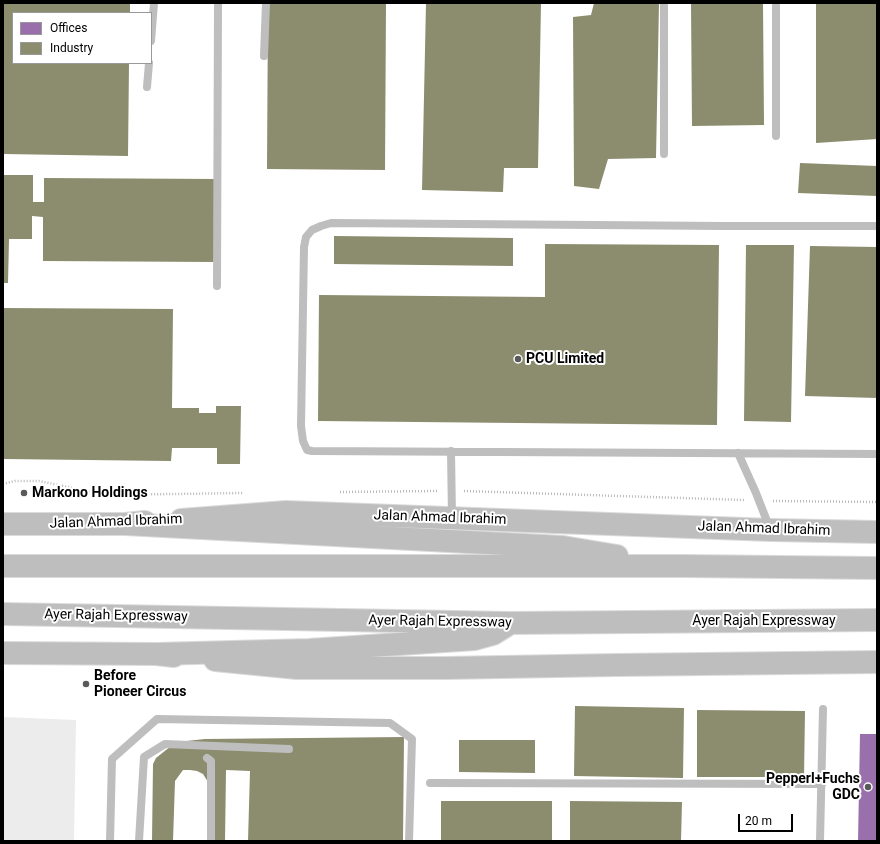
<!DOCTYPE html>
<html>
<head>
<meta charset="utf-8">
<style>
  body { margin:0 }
  #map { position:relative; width:880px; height:844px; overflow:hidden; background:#fff; font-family:Roboto,sans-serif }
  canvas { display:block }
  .frame { position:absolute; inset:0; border:4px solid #000; pointer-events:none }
  .legend { position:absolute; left:12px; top:12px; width:140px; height:52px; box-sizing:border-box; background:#fff; border:1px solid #999; margin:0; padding:5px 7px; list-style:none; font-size:12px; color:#000 }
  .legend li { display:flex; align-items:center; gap:8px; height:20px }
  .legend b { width:20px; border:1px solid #999 }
  .scale { position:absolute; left:738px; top:814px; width:55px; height:18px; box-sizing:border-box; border:2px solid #000; border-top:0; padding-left:5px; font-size:12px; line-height:14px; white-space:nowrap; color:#000; -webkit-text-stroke:3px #fff; paint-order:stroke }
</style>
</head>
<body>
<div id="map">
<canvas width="880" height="844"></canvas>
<div class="frame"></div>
<ul class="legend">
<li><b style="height:11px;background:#9970ab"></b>Offices</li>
<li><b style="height:11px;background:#8c8c6e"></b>Industry</li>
</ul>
<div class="scale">20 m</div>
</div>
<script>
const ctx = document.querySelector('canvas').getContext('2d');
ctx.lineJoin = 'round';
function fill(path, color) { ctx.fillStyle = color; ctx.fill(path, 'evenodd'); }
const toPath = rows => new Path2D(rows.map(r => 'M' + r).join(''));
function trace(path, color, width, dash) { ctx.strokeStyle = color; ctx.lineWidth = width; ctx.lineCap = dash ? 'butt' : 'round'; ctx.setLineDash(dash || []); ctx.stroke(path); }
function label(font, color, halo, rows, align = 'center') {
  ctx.font = font + ' Roboto,sans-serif'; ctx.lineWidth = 4; ctx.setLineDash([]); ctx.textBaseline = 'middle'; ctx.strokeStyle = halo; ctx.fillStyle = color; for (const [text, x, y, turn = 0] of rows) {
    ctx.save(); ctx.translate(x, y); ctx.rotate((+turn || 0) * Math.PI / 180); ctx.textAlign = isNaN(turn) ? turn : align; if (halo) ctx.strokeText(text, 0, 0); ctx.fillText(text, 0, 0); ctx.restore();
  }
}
const green = toPath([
  [3,717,76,720,74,841,3,841]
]);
const offices = toPath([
  [860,734,877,734,877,841,858,841]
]);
const industry = toPath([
  [3,3,130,3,130,13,13,13,13,63,129,63,128,156,3,154],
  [268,3,386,3,385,170,267,169],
  [426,3,541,3,538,168,504,168,503,192,422,190],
  [594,3,659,3,656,158,608,159,599,189,574,186,573,17,591,15],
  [691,3,763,3,764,125,692,126],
  [816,3,877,3,877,139,816,143],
  [800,163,877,166,877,196,798,193],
  [3,175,33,175,33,202,44,202,44,178,217,179,216,262,43,261,43,217,32,216,32,239,9,239,8,283,3,283],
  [334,236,513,238,513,266,334,264],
  [545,244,719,245,717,425,318,421,319,295,545,297],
  [746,245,794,245,791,422,744,421],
  [810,246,877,247,877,398,805,396],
  [3,308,173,309,172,408,199,408,199,413,216,413,216,406,241,406,240,464,217,464,217,448,172,448,171,461,3,459],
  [575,706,684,708,683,778,574,776],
  [697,710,805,711,804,777,697,777],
  [404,737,403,841,248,841,250,771,226,770,225,841,207,841,208,782,203,774,197,771,190,770,183,770,175,781,173,841,152,841,153,764,156,758,166,750,177,742,205,739],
  [459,740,535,740,535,773,459,772],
  [441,801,552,801,552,841,441,841],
  [570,801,682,802,681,841,570,841]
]);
const path = toPath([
  [3,484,15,481,39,481,106,495,243,493],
  [464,491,744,500],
  [340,492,439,491],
  [773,501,877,502]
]);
const service = toPath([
  [151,41,154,3],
  [264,56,266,3],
  [147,87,149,63],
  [776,136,776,3],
  [664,154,664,3],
  [877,226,725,226,331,223,321,226,312,230,306,237,304,247,301,426,303,441,307,450,312,451,877,454],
  [217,286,218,3],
  [451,451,452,518],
  [738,453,756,493,770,529],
  [207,758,211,761,211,841],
  [430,783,822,784],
  [110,841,112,759,157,719,390,723,412,739,409,841],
  [139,841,144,757,165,744,289,749],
  [820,841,823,709]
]);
const primary = toPath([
  [181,520,286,512,771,530,877,532],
  [3,524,125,524,145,522],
  [3,653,156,654,174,656],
  [215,660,297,668,445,668,616,665,877,662]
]);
const motorway = toPath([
  [125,524,563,547,617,556],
  [3,566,684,566,877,568],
  [3,614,511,623,877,620],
  [156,654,309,650,475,639,493,634,506,626]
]);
const markers = [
  [518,359,4,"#595959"],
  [24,493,4,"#595959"],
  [86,684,4,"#595959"],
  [868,787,4,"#595959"]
];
const poiNames = [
  ["PCU Limited",526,359],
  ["Markono Holdings",32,493],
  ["Before",94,676],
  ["Pioneer Circus",94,692],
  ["Pepperl+Fuchs",860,779,"right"],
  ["GDC",860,795,"right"]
];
const streetNames = [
  ["Jalan Ahmad Ibrahim",440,518,2],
  ["Jalan Ahmad Ibrahim",116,522,-2],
  ["Jalan Ahmad Ibrahim",764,529,2],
  ["Ayer Rajah Expressway",116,616,1],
  ["Ayer Rajah Expressway",764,621],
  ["Ayer Rajah Expressway",440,622,1]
];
fill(green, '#ececec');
fill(offices, '#9970ab');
fill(industry, '#8c8c6e');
trace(primary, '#dbdbdb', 24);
trace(motorway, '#dbdbdb', 24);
trace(path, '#b9b9b9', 2.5, [1, 2]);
trace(service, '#bebebe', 8);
trace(primary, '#bebebe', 22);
trace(motorway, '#bebebe', 22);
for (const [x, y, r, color] of markers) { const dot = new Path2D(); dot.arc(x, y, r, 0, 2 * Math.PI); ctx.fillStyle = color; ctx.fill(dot); trace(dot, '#fff', 1.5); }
label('bold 14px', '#000', '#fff', poiNames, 'left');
label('14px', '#000', '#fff', streetNames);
</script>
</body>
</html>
